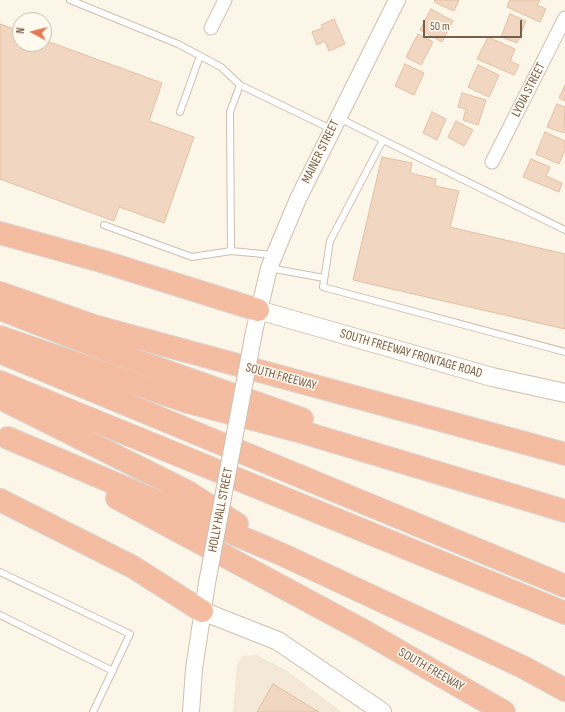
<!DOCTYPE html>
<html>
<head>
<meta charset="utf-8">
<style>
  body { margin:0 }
  #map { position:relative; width:565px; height:712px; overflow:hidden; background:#fcf6e9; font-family:"Sofia Sans Condensed",sans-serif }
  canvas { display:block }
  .north { position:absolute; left:12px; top:12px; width:40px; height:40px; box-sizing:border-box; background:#fefaf0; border:1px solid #c8bcaf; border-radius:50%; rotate:277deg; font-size:11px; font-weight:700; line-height:16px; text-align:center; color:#765e4d }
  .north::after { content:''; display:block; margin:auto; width:14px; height:18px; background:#e17b53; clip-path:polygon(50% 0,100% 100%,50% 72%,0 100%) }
  .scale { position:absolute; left:423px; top:20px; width:99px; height:18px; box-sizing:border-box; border:2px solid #765e4d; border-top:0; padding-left:5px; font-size:12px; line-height:14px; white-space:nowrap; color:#765e4d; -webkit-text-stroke:3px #fefaf0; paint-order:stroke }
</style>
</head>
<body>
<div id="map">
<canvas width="565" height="712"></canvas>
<div class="north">N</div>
<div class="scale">50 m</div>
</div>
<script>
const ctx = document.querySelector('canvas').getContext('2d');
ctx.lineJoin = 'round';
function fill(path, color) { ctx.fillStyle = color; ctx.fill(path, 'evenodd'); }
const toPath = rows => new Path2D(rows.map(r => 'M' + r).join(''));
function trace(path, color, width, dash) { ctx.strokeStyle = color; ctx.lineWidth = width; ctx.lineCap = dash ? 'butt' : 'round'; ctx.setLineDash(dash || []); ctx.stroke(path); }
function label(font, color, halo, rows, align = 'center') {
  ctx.font = font + ' "Sofia Sans Condensed",sans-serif'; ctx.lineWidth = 3; ctx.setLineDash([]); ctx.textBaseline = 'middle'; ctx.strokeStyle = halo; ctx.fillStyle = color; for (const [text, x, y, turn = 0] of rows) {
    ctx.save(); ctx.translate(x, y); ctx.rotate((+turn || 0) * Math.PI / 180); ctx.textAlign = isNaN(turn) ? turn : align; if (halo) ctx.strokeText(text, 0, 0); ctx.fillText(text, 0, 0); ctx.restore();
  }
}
const residential = toPath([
  [256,655,286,670,342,712,233,712,237,664,243,656]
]);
const building = toPath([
  [435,0,459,0,454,11,434,2,435,0],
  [510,0,540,0,537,5,546,9,540,22,507,7,510,0],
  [431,9,453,21,442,42,420,30,431,9],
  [510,14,526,21,517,43,501,37,510,14],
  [334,19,345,44,329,51,325,41,317,45,312,32,323,28,321,25,334,19],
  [0,24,20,31,20,44,44,44,44,40,162,83,149,121,194,137,164,223,119,207,114,221,0,179,0,24],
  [418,34,433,42,421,65,406,57,418,34],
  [488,37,515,49,510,61,519,65,514,75,477,59,488,37],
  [405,64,424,73,414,95,395,86,405,64],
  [478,65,499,75,489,97,468,87,478,65],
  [565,85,565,101,559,98,565,85],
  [462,93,486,100,478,125,463,120,466,109,458,107,462,93],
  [557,104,565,107,564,133,547,127,557,104],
  [432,112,446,119,437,140,423,133,432,112],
  [456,121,473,130,464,146,448,137,456,121],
  [545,132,565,141,565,150,559,164,536,154,545,132],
  [382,157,412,163,410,173,436,179,435,186,459,191,450,227,565,254,565,329,353,280,382,157],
  [531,159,550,167,546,176,562,183,559,192,523,177,531,159],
  [273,684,319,712,257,712,273,684]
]);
const service = toPath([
  [70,0,178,44,221,67,240,85,331,129],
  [180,112,200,56],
  [339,118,383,140,330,241,323,287,565,352],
  [383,140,565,230],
  [104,225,192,257,231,251,273,255],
  [231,251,230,112,240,85],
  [269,268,324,278],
  [0,572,130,634,93,712],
  [0,615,113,671]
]);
const minor = toPath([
  [211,28,225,0],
  [492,162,565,18]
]);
const tertiary = toPath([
  [254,332,269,268,298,199,397,0],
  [191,712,194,669,207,583]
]);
const secondary = toPath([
  [258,310,492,377,565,393],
  [202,611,278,641,382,712]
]);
const motorway = toPath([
  [0,233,101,261,258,310],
  [0,293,94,326,565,454],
  [0,309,109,351,302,419],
  [0,337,188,402,302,432,565,511],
  [0,352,565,586],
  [0,382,565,613],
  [0,398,188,492,237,524],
  [8,438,281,554,523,667,565,690],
  [117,498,364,631,504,712],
  [0,500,133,567,202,611]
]);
const tertiaryBridge = toPath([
  [207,583,254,332]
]);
const streetNames = [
  ["LYDIA STREET",529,90,-63],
  ["MAINER STREET",321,152,-64],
  ["SOUTH FREEWAY FRONTAGE ROAD",411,354,16],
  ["SOUTH FREEWAY",281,377,15],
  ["HOLLY HALL STREET",221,510,-79],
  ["SOUTH FREEWAY",431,670,30]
];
fill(residential, '#f4e8d8');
fill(building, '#f1d7c1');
trace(building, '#e3bfa2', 1);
trace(service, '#cebeaf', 8);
trace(minor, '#cebeaf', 15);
trace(tertiary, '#cebeaf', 18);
trace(secondary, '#d1bfac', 20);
trace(motorway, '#dbd5d1', 24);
trace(service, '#fff', 6);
trace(minor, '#fff', 13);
trace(tertiary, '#fff', 16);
trace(secondary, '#fff', 18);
trace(motorway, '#f4bda2', 22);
trace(tertiaryBridge, '#cebeaf', 18, []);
trace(tertiaryBridge, '#fff', 16);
label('13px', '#765e4d', '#fefaf0', streetNames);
</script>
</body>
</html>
